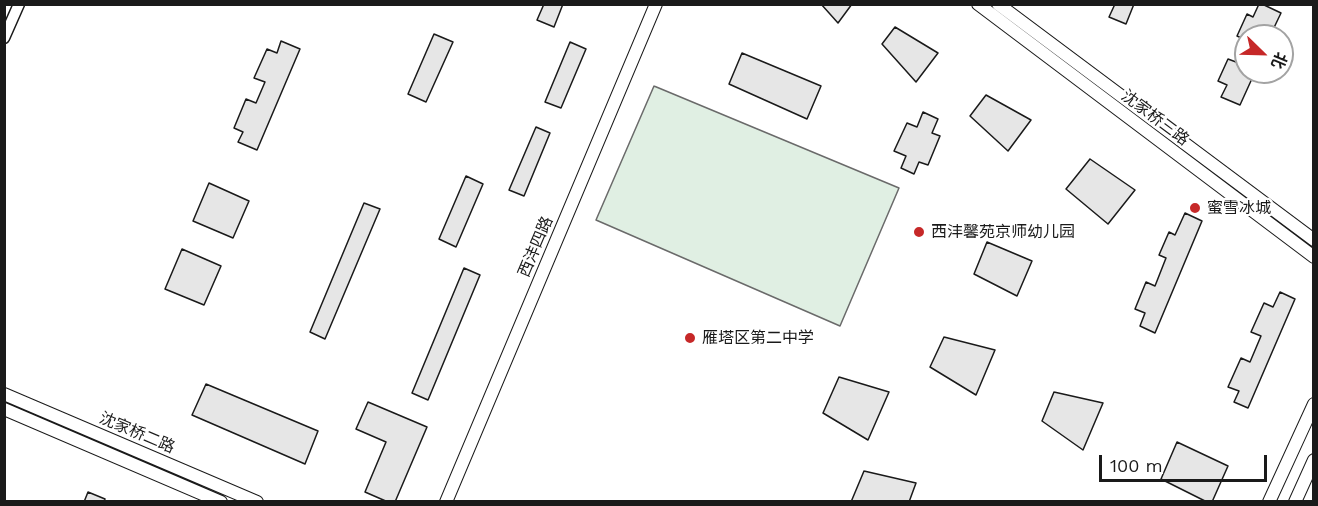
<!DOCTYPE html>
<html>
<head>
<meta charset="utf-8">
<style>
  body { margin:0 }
  #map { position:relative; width:1318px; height:506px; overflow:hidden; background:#fff; font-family:"Work Sans","Noto Sans SC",sans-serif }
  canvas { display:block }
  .frame { position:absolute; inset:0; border:6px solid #1a1a1a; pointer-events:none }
  .north { position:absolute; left:1234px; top:24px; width:60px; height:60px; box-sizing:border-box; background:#fff; border:2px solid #a3a3a3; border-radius:50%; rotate:113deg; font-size:16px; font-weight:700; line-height:24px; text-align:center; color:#1a1a1a }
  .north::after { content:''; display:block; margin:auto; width:21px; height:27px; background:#c62828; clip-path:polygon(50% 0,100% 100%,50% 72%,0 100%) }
  .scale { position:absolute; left:1099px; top:455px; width:168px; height:27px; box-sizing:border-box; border:3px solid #1a1a1a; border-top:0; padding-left:8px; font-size:18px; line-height:21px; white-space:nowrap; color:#1a1a1a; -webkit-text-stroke:4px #fff; paint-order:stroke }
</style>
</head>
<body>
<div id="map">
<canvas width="1318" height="506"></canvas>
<div class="frame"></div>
<div class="north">北</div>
<div class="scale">100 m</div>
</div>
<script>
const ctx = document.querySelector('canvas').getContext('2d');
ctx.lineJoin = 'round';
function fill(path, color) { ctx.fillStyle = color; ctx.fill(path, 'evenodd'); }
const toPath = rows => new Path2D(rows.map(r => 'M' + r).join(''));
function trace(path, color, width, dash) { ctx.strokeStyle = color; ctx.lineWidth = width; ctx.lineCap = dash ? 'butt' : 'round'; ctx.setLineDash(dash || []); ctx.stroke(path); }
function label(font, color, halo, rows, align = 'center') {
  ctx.font = font + ' "Work Sans","Noto Sans SC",sans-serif'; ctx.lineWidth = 4.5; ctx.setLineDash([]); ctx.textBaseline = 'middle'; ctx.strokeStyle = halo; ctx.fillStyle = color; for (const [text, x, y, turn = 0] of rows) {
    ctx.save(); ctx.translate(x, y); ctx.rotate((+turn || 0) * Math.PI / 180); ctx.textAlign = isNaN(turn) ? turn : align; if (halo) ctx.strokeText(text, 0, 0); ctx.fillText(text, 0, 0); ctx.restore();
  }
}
const green = toPath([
  [654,86,899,188,840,326,596,220,654,86]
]);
const building = toPath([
  [544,4,563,4,554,27,537,20,544,4],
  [821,4,852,4,838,23,821,4],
  [1115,4,1134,4,1126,24,1109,17,1115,4],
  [1259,4,1262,4,1281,13,1270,36,1246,36,1246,72,1255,72,1240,105,1221,97,1227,85,1218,81,1228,59,1236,62,1246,40,1237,36,1247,14,1253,17,1259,4],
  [895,27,938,53,916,82,882,44,895,27],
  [434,34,453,42,426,102,408,94,434,34],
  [281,41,300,49,257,150,238,142,243,132,234,128,246,99,256,103,265,82,254,78,267,49,277,53,281,41],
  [570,42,586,49,561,108,545,102,570,42],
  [742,53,821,86,807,119,729,84,742,53],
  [986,95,1031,120,1008,151,970,116,986,95],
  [923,112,938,119,932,133,940,136,928,165,919,162,914,174,901,168,906,156,894,151,907,123,917,127,923,112],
  [536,127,550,133,524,196,509,190,536,127],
  [1090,159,1135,190,1108,224,1066,189,1090,159],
  [466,176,483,184,456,247,439,239,466,176],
  [209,183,249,201,233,238,193,221,209,183],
  [364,203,380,209,325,339,310,332,364,203],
  [1185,213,1202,221,1155,333,1140,326,1145,313,1135,309,1146,282,1155,286,1166,258,1159,255,1169,232,1175,235,1185,213],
  [987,242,1032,261,1017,296,974,274,987,242],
  [182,249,221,266,204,305,165,289,182,249],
  [464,268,480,275,428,400,412,393,464,268],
  [1280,292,1295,299,1248,408,1234,402,1239,391,1228,387,1241,358,1250,362,1261,336,1251,332,1264,303,1273,307,1280,292],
  [944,337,995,350,976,395,930,367,944,337],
  [839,377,889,392,868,440,823,413,839,377],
  [206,384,318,431,305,464,192,415,206,384],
  [1054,392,1103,403,1083,450,1042,421,1054,392],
  [368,402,427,427,395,502,388,502,365,492,386,442,356,429,368,402],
  [1177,442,1228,466,1212,502,1207,502,1161,479,1177,442],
  [864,471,916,483,909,502,851,502,864,471],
  [88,492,105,499,104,502,84,502,88,492]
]);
const minor = toPath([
  [4,38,19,4]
]);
const tertiary = toPath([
  [978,4,1314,257],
  [998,4,1314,240],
  [4,394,257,502],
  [4,409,221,502],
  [446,502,656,4],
  [1269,502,1314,404],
  [1295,502,1314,460]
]);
const markers = [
  [1195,208,6,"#c62828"],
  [919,232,6,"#c62828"],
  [690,338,6,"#c62828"]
];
const streetNames = [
  ["沈家桥三路",1155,118,37],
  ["西沣四路",536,247,-67],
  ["沈家桥二路",137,433,23]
];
const poiNames = [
  ["蜜雪冰城",1207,208],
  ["西沣馨苑京师幼儿园",931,232],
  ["雁塔区第二中学",702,338]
];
fill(green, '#e0efe3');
trace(green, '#6a6a6a', 1.5);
fill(building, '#e6e6e6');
trace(building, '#1a1a1a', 1.5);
trace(minor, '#1a1a1a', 13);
trace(tertiary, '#1a1a1a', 14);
trace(minor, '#fff', 10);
trace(tertiary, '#fff', 12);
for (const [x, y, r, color] of markers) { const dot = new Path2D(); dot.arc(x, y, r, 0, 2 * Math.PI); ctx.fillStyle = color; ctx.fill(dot); trace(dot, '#fff', 2); }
label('16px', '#1a1a1a', '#fff', streetNames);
label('16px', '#1a1a1a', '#fff', poiNames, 'left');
</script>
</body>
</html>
